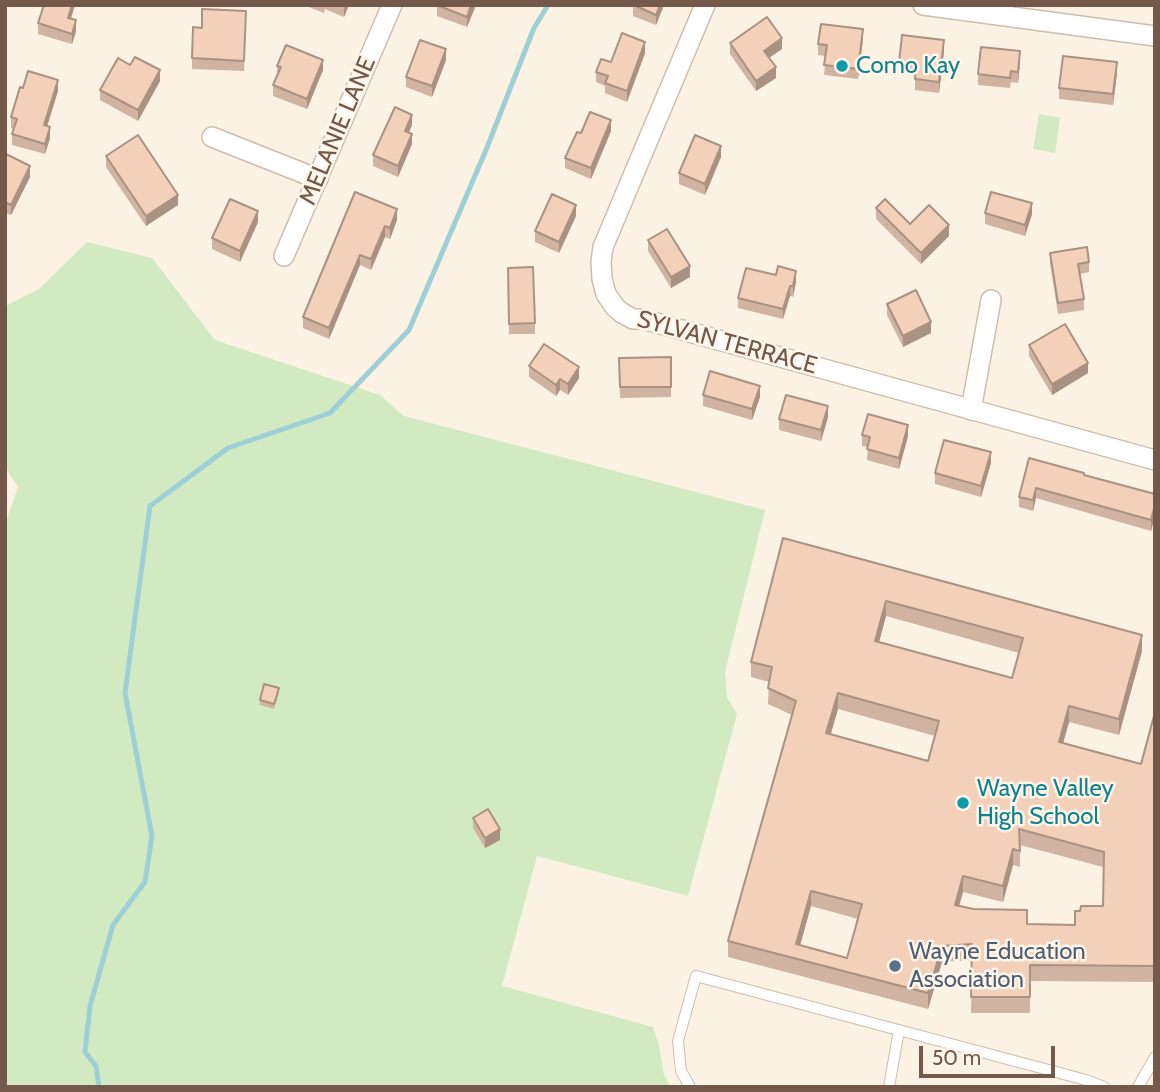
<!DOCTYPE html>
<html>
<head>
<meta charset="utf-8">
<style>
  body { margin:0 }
  #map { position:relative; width:1160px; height:1092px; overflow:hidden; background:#fcf2e3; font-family:Cabin,sans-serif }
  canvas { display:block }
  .frame { position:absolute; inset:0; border:7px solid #745849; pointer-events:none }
  .scale { position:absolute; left:919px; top:1046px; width:136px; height:32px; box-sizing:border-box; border:4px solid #745849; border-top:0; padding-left:9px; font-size:21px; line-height:24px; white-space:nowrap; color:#745849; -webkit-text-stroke:5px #fff6e9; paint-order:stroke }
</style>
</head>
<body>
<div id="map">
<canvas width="1160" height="1092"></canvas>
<div class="frame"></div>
<div class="scale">50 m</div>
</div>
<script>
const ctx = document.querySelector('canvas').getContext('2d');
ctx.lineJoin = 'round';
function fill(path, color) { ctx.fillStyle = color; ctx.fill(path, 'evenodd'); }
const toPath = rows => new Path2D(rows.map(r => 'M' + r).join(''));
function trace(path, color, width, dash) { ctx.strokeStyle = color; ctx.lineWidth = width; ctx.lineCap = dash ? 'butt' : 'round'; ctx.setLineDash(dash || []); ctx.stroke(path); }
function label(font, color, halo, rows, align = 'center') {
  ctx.font = font + ' Cabin,sans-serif'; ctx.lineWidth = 5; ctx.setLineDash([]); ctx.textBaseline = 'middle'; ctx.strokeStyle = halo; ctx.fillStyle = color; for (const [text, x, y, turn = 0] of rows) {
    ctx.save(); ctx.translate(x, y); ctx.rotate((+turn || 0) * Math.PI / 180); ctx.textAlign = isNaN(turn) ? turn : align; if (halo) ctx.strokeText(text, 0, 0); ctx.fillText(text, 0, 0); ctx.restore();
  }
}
const green = toPath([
  [1039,114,1060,118,1055,153,1033,149],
  [87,242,152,258,215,340,380,395,404,416,765,510,725,672,727,697,737,714,688,896,537,856,502,986,653,1027,659,1045,664,1075,671,1087,5,1087,5,525,18,487,5,467,5,306,39,289]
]);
const stream = toPath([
  [99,1087,96,1066,85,1052,90,1006,113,925,145,882,152,836,125,693,150,506,228,448,330,413,409,330,486,150,534,28,548,5]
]);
const lane = toPath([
  [690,1087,681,1071,678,1041,696,976,1086,1080,1104,1087],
  [889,1087,899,1030],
  [1138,1087,1155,1057]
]);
const street = toPath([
  [705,5,603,247,601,262,602,279,606,294,615,307,622,313,633,319,642,319,1155,460],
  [923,5,1155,36],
  [212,137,318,179],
  [284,256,392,5],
  [971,410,991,300]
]);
const wall = toPath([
  [44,5,75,5,71,18,76,31,72,44,38,34,38,23],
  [304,5,349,5,344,17,325,9,324,13],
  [437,5,476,5,467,27,437,16],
  [633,5,664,5,656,25,633,16],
  [246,22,244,71,192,69,192,58,202,28],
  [863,39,858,79,824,75,826,56,818,55,818,44],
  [730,43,782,49,769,58,776,78,756,91,730,54],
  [944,51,939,93,915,90,915,75,899,73,899,63],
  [645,53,627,102,605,93,605,86,596,82,596,72,611,62],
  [446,60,432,97,406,87,406,77],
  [1020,62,1018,83,1011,82,1010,88,978,85,978,74],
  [277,66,323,70,307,109,273,96,273,85,277,77],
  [1117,73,1113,105,1059,99,1059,88],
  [160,81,138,121,100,100,100,90],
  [23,88,58,91,47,126,50,138,45,154,12,145,12,134,14,129,11,128,11,117],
  [412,125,409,132,412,144,398,177,373,166,373,155],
  [611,131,591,179,565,168,565,158,581,133],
  [5,155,30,177,11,215,5,213],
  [106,156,178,205,146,226,106,167],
  [721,157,705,195,679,184,679,173],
  [355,192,397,220,390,239,385,237,371,270,360,265,329,339,303,328,303,317],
  [876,208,910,224,949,236,921,264,876,219],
  [985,213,1032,214,1025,236,985,224],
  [576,216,559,253,535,242,535,231],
  [258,222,240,262,212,249,212,238],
  [648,240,690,277,671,288,648,251],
  [1050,253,1089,262,1089,272,1080,274,1084,299,1084,310,1058,314,1050,263],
  [508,268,535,323,535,334,509,334],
  [796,282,793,297,790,296,783,319,738,308,738,298],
  [887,304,931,333,903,347,887,315],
  [1029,345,1088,373,1052,395,1029,356],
  [671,357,671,397,620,398,619,358],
  [529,366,579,378,568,395,560,390,556,396,529,377],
  [703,395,760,397,752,420,703,406],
  [828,417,821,441,779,430,779,419],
  [862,435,908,436,899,469,867,460,868,447,862,446],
  [1029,458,1084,476,1155,494,1155,516,1151,531,1036,498,1033,511,1019,507,1019,497],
  [991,463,981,497,935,484,935,473],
  [783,538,1142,651,1119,735,1069,722,1063,743,1141,764,1155,712,1155,982,1030,981,1030,1013,971,1013,972,960,942,962,928,1009,728,957,728,941,792,715,768,704,769,682,751,677,751,662],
  [886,616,1019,653,1012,678,879,642],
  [838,709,935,736,928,761,831,734],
  [1020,845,1103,867,1103,906,1080,911,1075,925,1027,924,959,906,963,892,1003,902,1013,865,1020,867],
  [811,906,858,919,847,958,800,945],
  [279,693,274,709,260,705,260,700],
  [473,818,500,840,485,848,473,828]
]);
const shadedWall = toPath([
  [72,5,75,5,68,28,68,18],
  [344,5,349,5,344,17],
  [471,5,476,5,467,27,467,17],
  [660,5,664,5,656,25,656,15],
  [76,20,76,31,72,44,72,34],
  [863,29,863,39,858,79,858,69],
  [782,38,782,49,764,61,764,51],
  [944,40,944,51,939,93,939,82],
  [645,42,645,53,627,102,627,91],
  [446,49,446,60,432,97,432,86],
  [1020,51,1020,62,1018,83,1018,72],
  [323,60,323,70,307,109,307,99],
  [1117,62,1117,73,1113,105,1113,94],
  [776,67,776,78,756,91,756,81],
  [160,70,160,81,138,121,138,110],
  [58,80,58,91,44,136,44,125],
  [412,115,412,125,405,141,405,131],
  [611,120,611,131,591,179,591,168],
  [50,127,50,138,45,154,45,144],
  [412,134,412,144,398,177,398,166],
  [721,146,721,157,705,195,705,184],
  [30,166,30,177,11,215,11,205],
  [178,195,178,205,146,226,146,216],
  [1032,203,1032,214,1025,236,1025,225],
  [576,205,576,216,559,253,559,242],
  [397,209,397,220,390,239,390,228],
  [258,211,258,222,240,262,240,251],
  [949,225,949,236,921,264,921,253],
  [385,226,385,237,371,270,371,259],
  [360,255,360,265,329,339,329,328],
  [690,266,690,277,671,288,671,277],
  [796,271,796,282,793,297,793,286],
  [790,286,790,296,783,319,783,309],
  [931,322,931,333,903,347,903,336],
  [1088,363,1088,373,1052,395,1052,384],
  [579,367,579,378,568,395,568,384],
  [560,379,560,390,556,396,556,385],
  [760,386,760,397,752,420,752,409],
  [828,406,828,417,821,441,821,430],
  [908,425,908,436,899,469,899,458],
  [991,452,991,463,981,497,981,486],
  [1036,488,1036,498,1033,511,1033,500],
  [1155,505,1155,516,1151,531,1151,520],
  [886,601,886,616,875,657,875,641],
  [1142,635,1142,651,1119,735,1119,719],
  [838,693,838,709,826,749,826,733],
  [1069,706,1069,722,1059,758,1059,742],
  [500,829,500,840,485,848,485,838],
  [1013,849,1013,865,1003,902,1003,886],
  [963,876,963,892,955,920,955,905],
  [811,891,811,906,796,960,796,944],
  [942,946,942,962,928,1009,928,993]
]);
const building = toPath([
  [44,5,72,5,68,18,76,20,72,34,38,23,44,5],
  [437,5,471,5,467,17,437,5],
  [634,5,660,5,656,15,634,5],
  [202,9,246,11,244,61,192,58,193,27,202,28,202,9],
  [767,17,782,38,764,51,776,67,756,81,730,43,767,17],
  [821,24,863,29,858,69,824,65,827,45,818,44,821,24],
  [622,33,645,42,627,91,605,83,608,76,596,72,601,59,611,62,622,33],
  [902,35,944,40,939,82,915,79,916,65,899,63,902,35],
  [420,40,446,49,432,86,406,77,420,40],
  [286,45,323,60,307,99,273,85,281,67,277,66,286,45],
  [981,47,1020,51,1018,72,1011,71,1010,78,978,74,981,47],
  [1063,56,1117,62,1113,94,1059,88,1063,56],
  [135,57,160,70,138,110,100,90,118,58,130,65,135,57],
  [28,71,58,80,44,125,50,127,45,144,12,134,17,119,11,117,20,87,23,88,28,71],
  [395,107,412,115,405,131,412,134,398,166,373,155,395,107],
  [590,112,611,120,591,168,565,158,577,132,581,133,590,112],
  [138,135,178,195,146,216,106,156,138,135],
  [695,135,721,146,705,184,679,173,695,135],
  [6,154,30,166,11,205,5,202,6,154],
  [355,192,397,209,390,228,385,226,371,259,360,255,329,328,303,317,355,192],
  [991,192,1032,203,1025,225,985,213,991,192],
  [552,194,576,205,559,242,535,231,552,194],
  [230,199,258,211,240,251,212,238,230,199],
  [885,199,910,224,929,205,949,225,921,253,876,208,885,199],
  [667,229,690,266,671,277,648,240,667,229],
  [1087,247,1089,262,1078,264,1084,299,1058,303,1050,253,1087,247],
  [778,266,796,271,793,286,790,286,783,309,738,298,746,268,776,275,778,266],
  [533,267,535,323,509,324,508,268,533,267],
  [916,290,931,322,903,336,887,304,916,290],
  [1065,324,1088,363,1052,384,1029,345,1065,324],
  [544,344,579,367,568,384,560,379,556,385,529,366,544,344],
  [671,357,671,387,620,387,619,358,671,357],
  [710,371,760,386,752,409,703,395,710,371],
  [786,395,828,406,821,430,779,419,786,395],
  [868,414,908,425,899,458,867,449,870,437,862,435,868,414],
  [944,440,991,452,981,486,935,473,944,440],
  [1029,458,1084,473,1084,475,1155,494,1155,505,1151,520,1036,488,1033,500,1019,497,1029,458],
  [783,538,1142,635,1119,719,1069,706,1059,742,1141,764,1155,712,1155,966,1030,965,1030,997,971,997,972,944,942,946,928,993,728,941,796,701,768,688,772,667,751,662,783,538],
  [886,601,1023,638,1012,678,875,641,886,601],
  [838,693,939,721,928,761,826,733,838,693],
  [1019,829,1104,852,1103,906,1081,906,1080,911,1075,911,1075,925,1027,924,1027,910,974,909,955,905,963,876,1003,886,1013,849,1020,851,1019,829],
  [811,891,862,904,847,958,796,944,811,891],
  [264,684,279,688,274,704,260,700,264,684],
  [488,809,500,829,485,838,473,818,488,809]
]);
const markers = [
  [842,66,7,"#0f9aa8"],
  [963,803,7,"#0f9aa8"],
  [895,966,7,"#5c6f8a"]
];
const cultureNames = [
  ["Como Kay",856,66],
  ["Wayne Valley",977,789],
  ["High School",977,817]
];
const streetNames = [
  ["MELANIE LANE",338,131,-67],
  ["SYLVAN TERRACE",727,343,15]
];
const serviceNames = [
  ["Wayne Education",909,952],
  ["Association",909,980]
];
fill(green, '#d2eac1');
trace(stream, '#9ecfd7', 5);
trace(lane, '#d0bcad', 12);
trace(street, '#d0bcad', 22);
trace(lane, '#fff', 10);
trace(street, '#fff', 19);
fill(wall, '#d0b3a0');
fill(shadedWall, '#a99282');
fill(building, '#f2d0ba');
trace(building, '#a99282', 2);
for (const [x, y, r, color] of markers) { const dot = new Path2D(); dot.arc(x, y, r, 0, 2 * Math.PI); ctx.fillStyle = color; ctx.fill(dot); trace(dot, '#fff6e9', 2.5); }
label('24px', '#0d838f', '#fff6e9', cultureNames, 'left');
label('24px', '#745849', '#fff6e9', streetNames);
label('24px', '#4e5e75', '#fff6e9', serviceNames, 'left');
</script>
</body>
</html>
